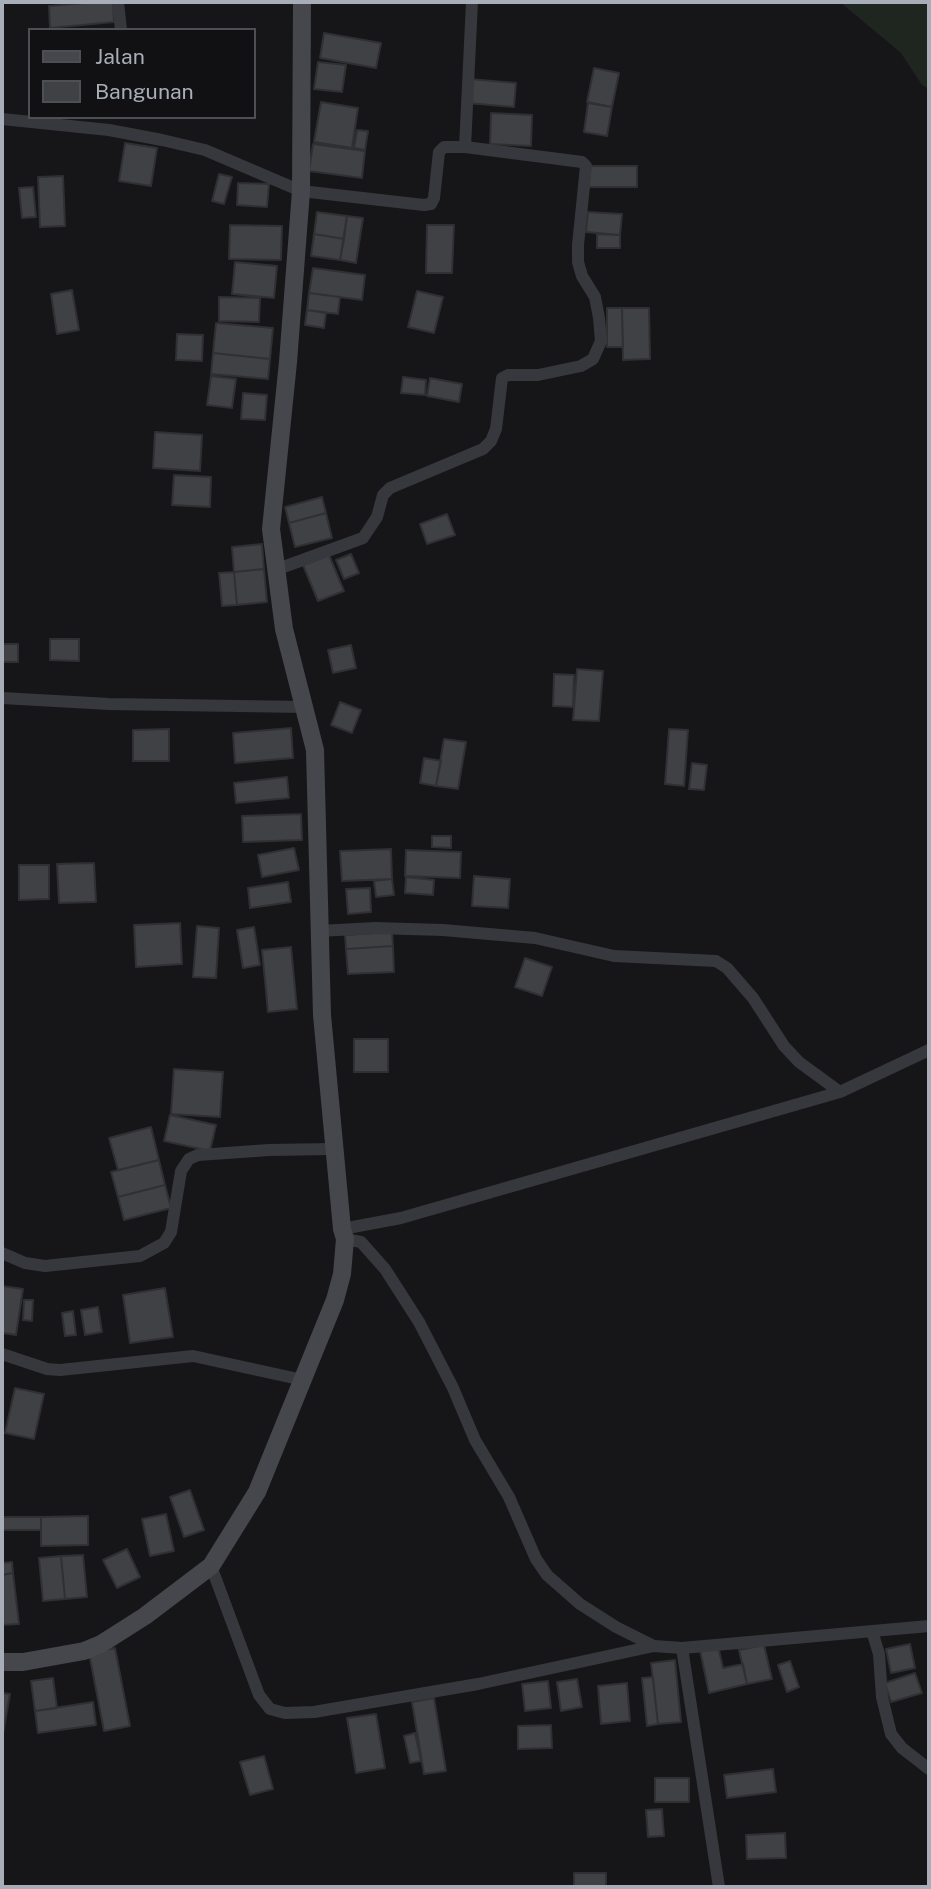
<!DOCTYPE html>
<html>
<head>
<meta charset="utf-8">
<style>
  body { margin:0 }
  #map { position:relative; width:931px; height:1889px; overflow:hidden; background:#161618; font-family:"Public Sans",sans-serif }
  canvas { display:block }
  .frame { position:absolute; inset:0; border:4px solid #a8adb8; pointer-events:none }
  .legend { position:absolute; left:28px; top:28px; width:228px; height:91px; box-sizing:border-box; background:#111113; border:2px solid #4d4f55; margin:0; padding:9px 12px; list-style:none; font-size:21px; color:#a8adb8 }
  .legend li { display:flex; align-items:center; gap:14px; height:35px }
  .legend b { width:35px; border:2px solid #4d4f55 }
</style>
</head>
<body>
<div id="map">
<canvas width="931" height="1889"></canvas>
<div class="frame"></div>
<ul class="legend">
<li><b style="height:9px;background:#45474d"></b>Jalan</li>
<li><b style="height:19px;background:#404145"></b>Bangunan</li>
</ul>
</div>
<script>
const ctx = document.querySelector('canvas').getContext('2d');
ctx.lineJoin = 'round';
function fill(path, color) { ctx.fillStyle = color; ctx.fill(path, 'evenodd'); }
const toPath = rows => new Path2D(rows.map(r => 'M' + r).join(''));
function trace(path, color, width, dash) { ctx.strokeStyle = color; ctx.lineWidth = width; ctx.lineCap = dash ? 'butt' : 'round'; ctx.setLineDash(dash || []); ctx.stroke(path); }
const green = toPath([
  [840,2,929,2,929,89,922,85,901,53]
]);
const building = toPath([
  [95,2,113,2,114,22,50,28,49,6,95,2],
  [324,33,381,43,376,68,320,58,324,33],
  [318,62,346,65,342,92,314,89,318,62],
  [594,68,619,73,612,107,587,102,594,68],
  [469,79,516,83,514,107,467,103,469,79],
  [321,102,358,108,352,148,314,142,321,102],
  [588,103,612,107,607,136,584,132,588,103],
  [491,113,532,115,531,146,490,144,491,113],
  [357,130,368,131,365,150,354,148,357,130],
  [125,143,157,148,151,186,119,181,125,143],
  [313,144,365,151,362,178,309,171,313,144],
  [589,166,637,166,637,187,589,187,589,166],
  [219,174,232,177,224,204,212,201,219,174],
  [63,176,65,226,40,227,38,177,63,176],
  [238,183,269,184,267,207,237,205,238,183],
  [33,187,36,217,22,218,19,188,33,187],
  [317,212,347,216,344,239,314,234,317,212],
  [588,212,622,214,620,235,586,232,588,212],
  [347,216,363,218,356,263,340,260,347,216],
  [230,225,282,226,281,260,229,259,230,225],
  [427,225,454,225,452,273,426,273,427,225],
  [314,234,344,239,340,260,311,256,314,234],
  [597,234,620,235,620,248,597,248,597,234],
  [235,262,277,266,274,298,232,294,235,262],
  [313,268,365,275,362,300,309,293,313,268],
  [72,290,79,330,57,334,51,294,72,290],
  [417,291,443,297,434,333,408,327,417,291],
  [309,293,340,297,338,314,307,310,309,293],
  [219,297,260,298,259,322,219,321,219,297],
  [607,308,622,308,623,347,607,347,607,308],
  [622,308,649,308,650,359,623,360,622,308],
  [307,310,326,313,324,328,305,325,307,310],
  [216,323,273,328,270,359,213,353,216,323],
  [177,334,203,335,202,361,176,360,177,334],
  [213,353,270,359,268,379,211,374,213,353],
  [211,376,236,379,232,408,207,405,211,376],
  [403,377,426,380,425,395,401,393,403,377],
  [430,378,462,384,459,402,427,396,430,378],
  [243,393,267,395,265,420,241,419,243,393],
  [155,432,202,435,200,471,153,468,155,432],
  [174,475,211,477,210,507,172,505,174,475],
  [322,497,326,513,289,523,285,507,322,497],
  [326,513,332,538,295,547,289,523,326,513],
  [447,514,455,535,427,544,420,524,447,514],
  [262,544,264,569,234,572,232,547,262,544],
  [351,554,359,573,344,579,336,560,351,554],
  [329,555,344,591,318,601,303,565,329,555],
  [264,569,267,602,237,605,234,572,264,569],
  [234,572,237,605,222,606,219,573,234,572],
  [50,639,79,639,79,661,50,660,50,639],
  [2,644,18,644,18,662,2,662,2,644],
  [351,645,356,668,333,673,328,650,351,645],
  [577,669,603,671,599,721,573,720,577,669],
  [554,674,574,675,573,707,553,706,554,674],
  [340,702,361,710,352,733,331,725,340,702],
  [291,728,293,758,235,763,233,733,291,728],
  [169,729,169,761,133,761,133,730,169,729],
  [669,729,688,730,684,786,665,784,669,729],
  [444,739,466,742,458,789,436,786,444,739],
  [424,758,441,761,436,786,420,783,424,758],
  [692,763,707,765,704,790,689,789,692,763],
  [287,777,289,798,236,803,234,783,287,777],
  [301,814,302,840,243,842,242,816,301,814],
  [432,836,451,836,451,848,432,847,432,836],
  [294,848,299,870,262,877,258,855,294,848],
  [391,849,392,879,342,881,340,851,391,849],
  [406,850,461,852,460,878,405,876,406,850],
  [94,863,96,902,59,903,57,864,94,863],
  [19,865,49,865,49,899,19,900,19,865],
  [474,876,510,879,508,908,472,906,474,876],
  [406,877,434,880,433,895,405,893,406,877],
  [392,879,394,895,376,897,374,881,392,879],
  [288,882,291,902,250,908,248,888,288,882],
  [370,888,371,912,348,914,346,889,370,888],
  [180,923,182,964,136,967,134,925,180,923],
  [197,926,219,928,216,978,193,977,197,926],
  [254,927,260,965,243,968,237,930,254,927],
  [392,932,393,946,346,949,345,935,392,932],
  [393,946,394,972,348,974,346,949,393,946],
  [291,947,297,1009,268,1012,262,950,291,947],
  [525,958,552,967,542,996,515,987,525,958],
  [354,1039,388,1039,388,1072,354,1072,354,1039],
  [174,1069,223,1072,220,1117,171,1114,174,1069],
  [170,1115,216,1125,210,1151,164,1141,170,1115],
  [151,1127,159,1160,118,1170,109,1138,151,1127],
  [159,1160,165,1185,118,1197,111,1172,159,1160],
  [165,1185,171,1208,124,1220,118,1197,165,1185],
  [2,1286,23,1289,16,1335,2,1333,2,1286],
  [165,1288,173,1337,130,1343,123,1295,165,1288],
  [24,1300,33,1300,32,1321,23,1320,24,1300],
  [98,1307,102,1332,85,1335,81,1310,98,1307],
  [73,1311,76,1335,65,1336,62,1313,73,1311],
  [15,1388,44,1394,34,1439,5,1433,15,1388],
  [190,1490,204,1530,184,1537,170,1497,190,1490],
  [166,1514,174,1551,150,1556,142,1519,166,1514],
  [88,1516,88,1545,41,1546,41,1517,88,1516],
  [2,1517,41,1517,41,1530,2,1530,2,1517],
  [127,1549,140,1577,117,1588,103,1560,127,1549],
  [83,1555,87,1597,65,1599,61,1556,83,1555],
  [61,1556,65,1599,43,1601,39,1558,61,1556],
  [12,1562,13,1573,2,1575,2,1563,12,1562],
  [13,1573,19,1624,2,1625,2,1575,13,1573],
  [910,1644,915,1668,891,1673,886,1649,910,1644],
  [764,1645,772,1679,747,1684,739,1650,764,1645],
  [718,1646,723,1668,743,1664,747,1684,709,1693,700,1650,718,1646],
  [115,1648,130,1726,104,1731,89,1653,115,1648],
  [675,1660,681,1722,658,1724,651,1663,675,1660],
  [790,1661,799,1687,787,1692,778,1665,790,1661],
  [915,1673,922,1693,891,1702,885,1683,915,1673],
  [653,1677,658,1724,647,1726,642,1678,653,1677],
  [53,1678,57,1708,35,1711,31,1681,53,1678],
  [577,1679,582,1707,561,1711,557,1682,577,1679],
  [548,1681,551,1708,525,1711,522,1684,548,1681],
  [627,1683,630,1721,601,1724,598,1686,627,1683],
  [2,1693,10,1694,2,1739,2,1693],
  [434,1698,446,1771,424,1774,412,1702,434,1698],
  [93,1702,96,1725,38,1733,35,1711,93,1702],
  [376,1714,385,1768,356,1773,347,1718,376,1714],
  [551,1725,552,1748,518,1749,518,1726,551,1725],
  [415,1733,421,1761,410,1763,404,1736,415,1733],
  [264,1756,273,1789,250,1795,240,1762,264,1756],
  [773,1769,776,1792,727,1798,724,1775,773,1769],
  [655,1778,689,1778,689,1802,655,1802,655,1778],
  [662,1809,664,1836,648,1837,646,1810,662,1809],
  [785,1833,786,1858,747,1859,746,1835,785,1833],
  [574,1873,606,1873,606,1887,574,1887,574,1873]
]);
const street = toPath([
  [118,2,121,30],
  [2,119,109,130,162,140,205,150,301,191,424,205,431,204,434,198,439,152,444,147,465,147,582,162,586,166,578,245,578,262,582,276,595,297,599,318,601,341,593,359,581,366,538,375,508,375,502,378,496,429,491,441,483,449,390,488,383,495,377,517,363,538,275,570],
  [465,147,472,2],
  [2,698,109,704,304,707],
  [319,931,375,928,443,930,535,938,614,956,716,961,727,968,753,998,784,1046,799,1062,840,1092],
  [342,1229,401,1218,840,1092,929,1050],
  [345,1239,361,1242,385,1269,419,1322,453,1388,475,1440,509,1497,536,1559,547,1575,580,1604,616,1627,654,1646,682,1648,929,1626],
  [2,1253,25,1263,45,1266,140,1256,164,1243,171,1232,181,1171,189,1159,198,1155,269,1150,333,1149],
  [2,1354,47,1369,60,1370,193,1356,303,1380],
  [211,1566,259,1695,270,1709,285,1713,314,1712,478,1684,654,1646],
  [872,1631,879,1654,882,1697,891,1734,902,1748,929,1769],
  [682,1648,719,1887]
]);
const secondary = toPath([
  [2,1662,23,1662,84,1651,101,1644,145,1616,211,1566,257,1492,335,1300,342,1274,345,1239,342,1229,322,1015,315,750,284,629,271,529,288,362,301,191,302,2]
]);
fill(green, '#1e261f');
fill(building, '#404145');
trace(building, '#303034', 2);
trace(street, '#37383d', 12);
trace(secondary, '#45474d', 18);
</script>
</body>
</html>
